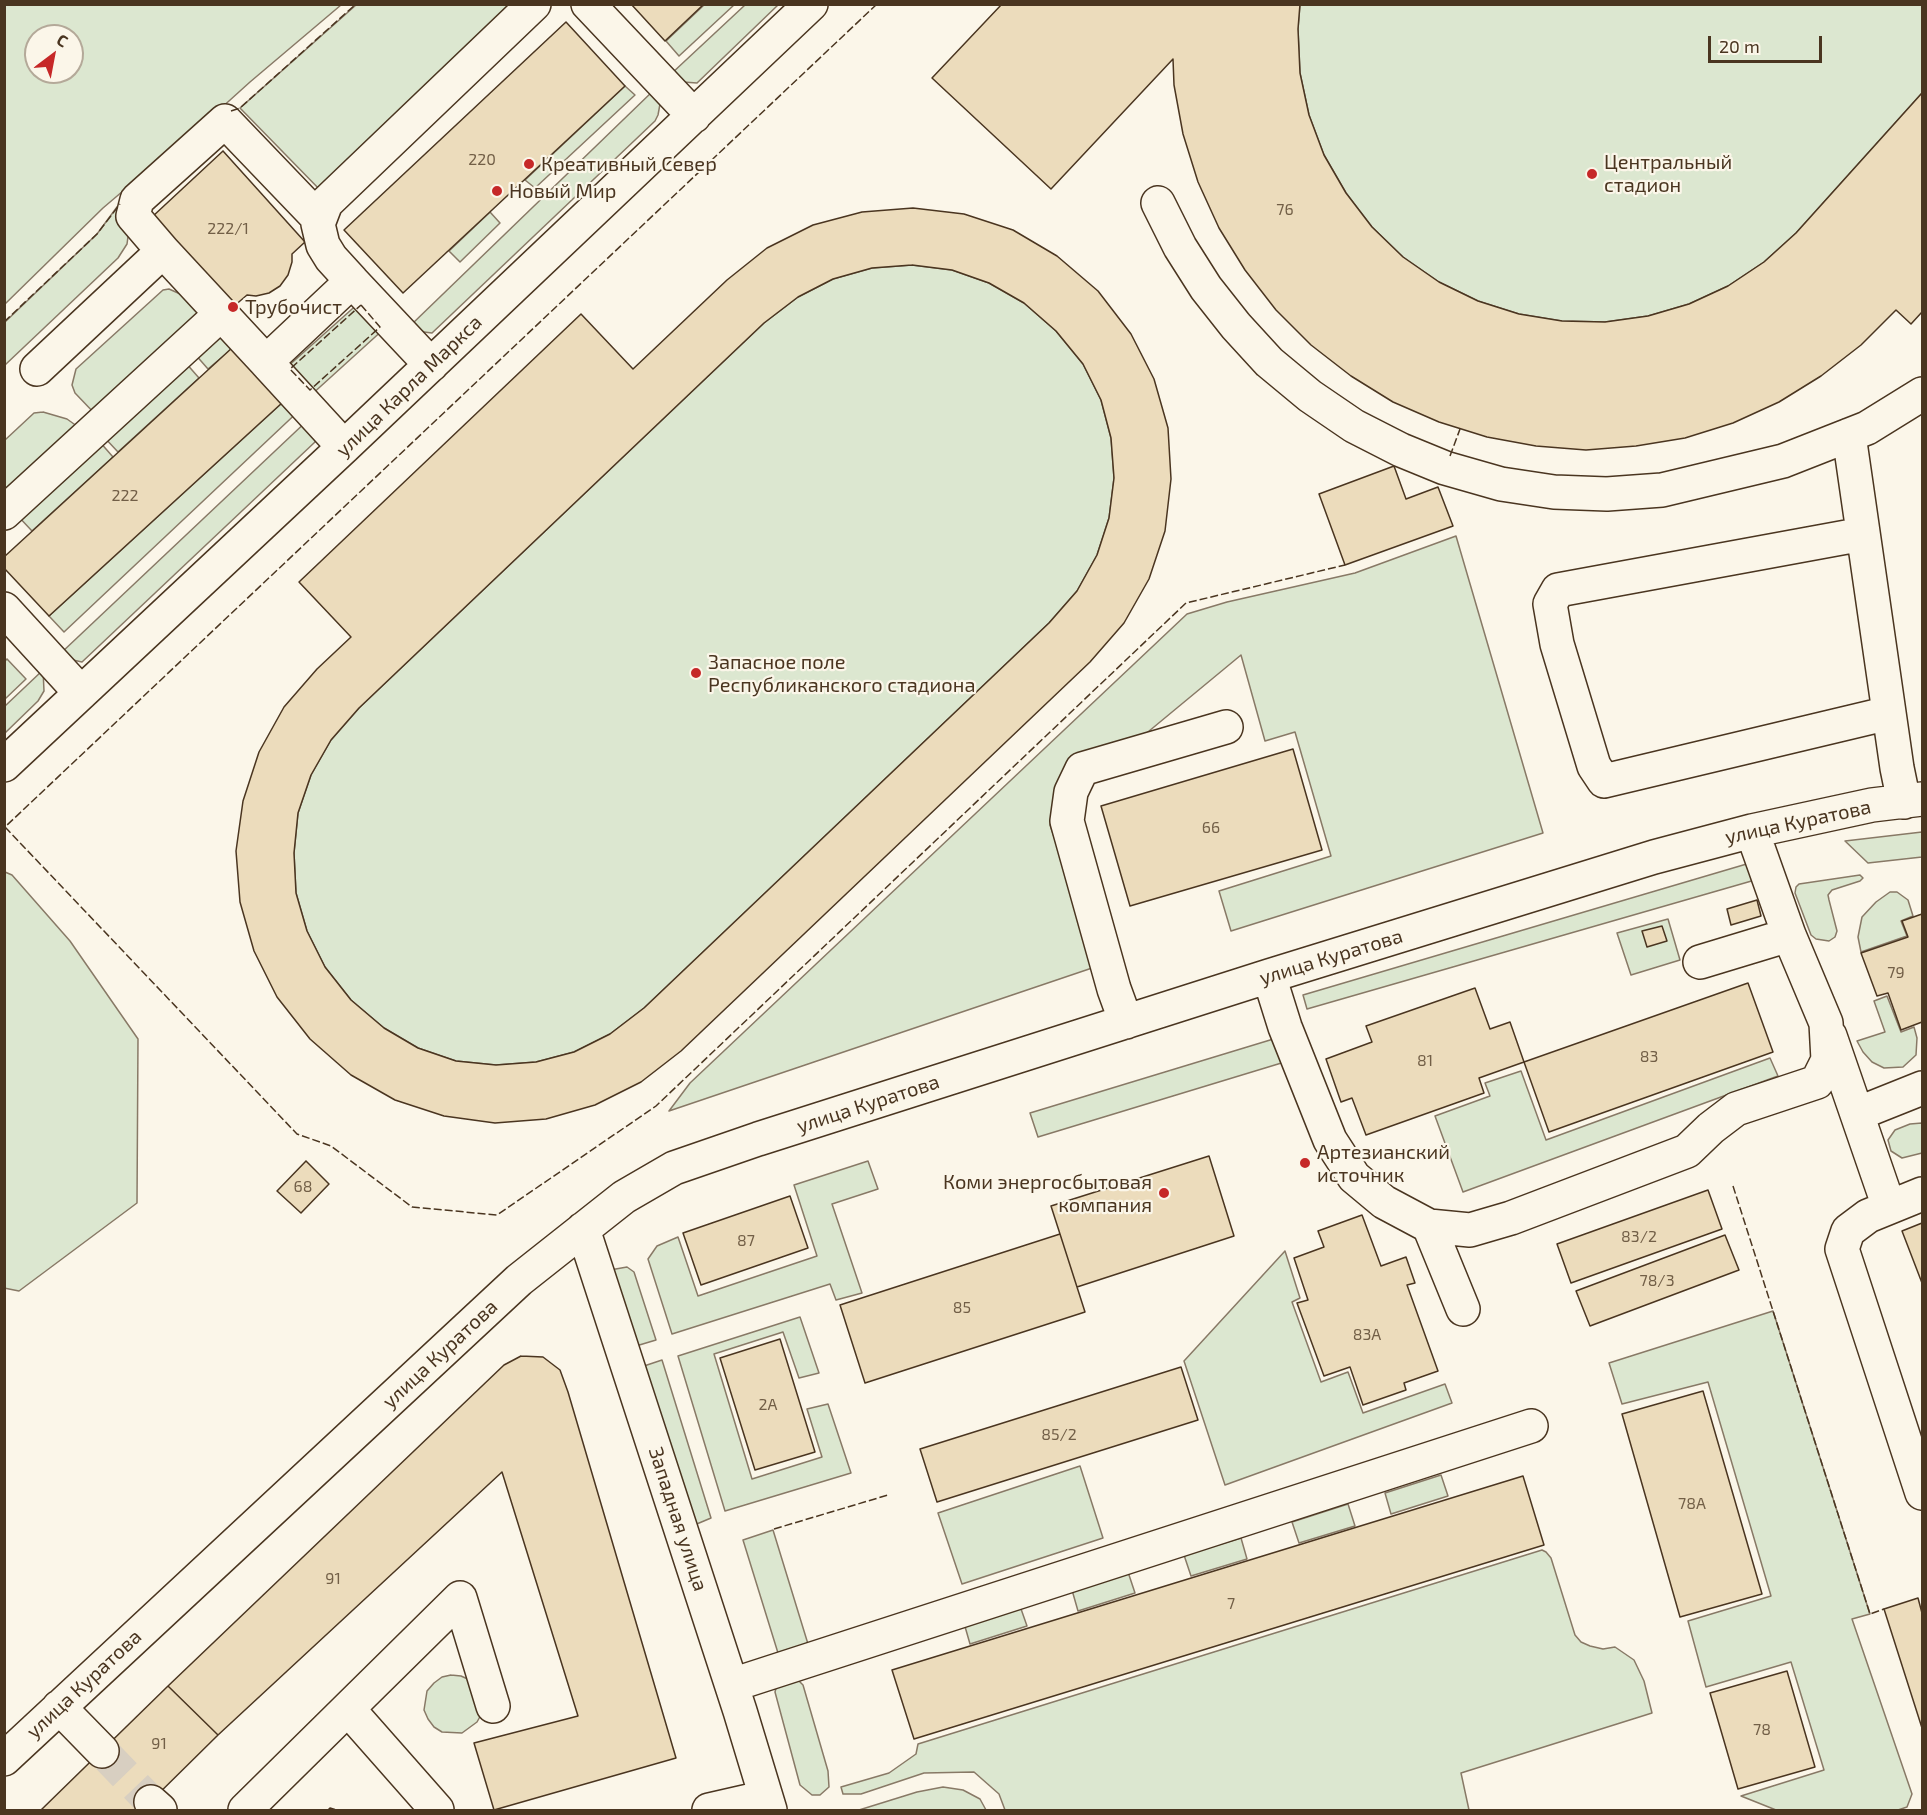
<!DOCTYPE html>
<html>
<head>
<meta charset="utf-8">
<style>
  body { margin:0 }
  #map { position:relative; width:1927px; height:1815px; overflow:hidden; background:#fbf6e9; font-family:"Exo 2",sans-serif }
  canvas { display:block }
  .frame { position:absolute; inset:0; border:6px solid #4a3520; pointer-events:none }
  .north { position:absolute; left:24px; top:24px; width:60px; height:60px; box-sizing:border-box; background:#fbf6e9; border:2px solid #b4a999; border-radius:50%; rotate:32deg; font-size:16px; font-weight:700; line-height:24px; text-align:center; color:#4a3520 }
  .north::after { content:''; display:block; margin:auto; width:21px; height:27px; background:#c62828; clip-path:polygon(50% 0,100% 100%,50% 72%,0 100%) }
  .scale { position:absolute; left:1708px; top:36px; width:114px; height:27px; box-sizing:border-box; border:3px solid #4a3520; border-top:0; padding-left:8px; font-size:18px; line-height:21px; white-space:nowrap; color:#4a3520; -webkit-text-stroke:4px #fbf6e9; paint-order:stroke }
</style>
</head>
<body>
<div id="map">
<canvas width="1927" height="1815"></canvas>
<div class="frame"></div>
<div class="north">С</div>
<div class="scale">20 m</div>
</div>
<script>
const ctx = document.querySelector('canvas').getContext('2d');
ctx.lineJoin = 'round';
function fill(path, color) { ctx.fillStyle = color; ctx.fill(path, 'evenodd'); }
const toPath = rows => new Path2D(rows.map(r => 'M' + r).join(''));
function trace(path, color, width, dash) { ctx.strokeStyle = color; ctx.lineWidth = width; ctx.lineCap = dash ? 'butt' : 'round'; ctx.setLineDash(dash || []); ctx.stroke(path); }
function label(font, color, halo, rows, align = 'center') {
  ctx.font = font + ' "Exo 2",sans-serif'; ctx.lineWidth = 4.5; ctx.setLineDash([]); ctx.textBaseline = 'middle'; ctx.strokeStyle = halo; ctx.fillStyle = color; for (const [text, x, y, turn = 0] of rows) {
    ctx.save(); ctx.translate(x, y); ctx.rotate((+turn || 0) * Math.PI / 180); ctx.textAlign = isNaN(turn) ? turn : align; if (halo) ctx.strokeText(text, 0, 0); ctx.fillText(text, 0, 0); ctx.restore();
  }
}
const green = toPath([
  [5,5,341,5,250,82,126,194,123,191,103,208,5,304,5,5],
  [36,36,72,36,72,72,36,72,36,36],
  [356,5,525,5,323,193,240,108,356,5],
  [704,5,734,5,679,56,666,41,704,5],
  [745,5,778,5,697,83,683,82,671,74,745,5],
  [1300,5,1922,5,1922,93,1796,233,1764,262,1728,286,1689,304,1648,316,1605,322,1562,321,1519,314,1478,301,1439,282,1403,257,1372,227,1346,193,1324,155,1309,115,1300,73,1298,29,1300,5],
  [625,86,635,95,535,188,525,180,625,86],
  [654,90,660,104,658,115,655,121,432,333,424,332,412,324,654,90],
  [117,207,130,222,127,244,118,258,5,365,5,322,97,234,117,207],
  [490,212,500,223,460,262,449,251,490,212],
  [912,265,952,270,989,283,1024,303,1056,331,1083,364,1101,400,1111,438,1114,478,1109,518,1097,555,1077,591,1049,623,644,1008,610,1034,574,1052,536,1062,496,1065,456,1061,418,1048,384,1028,351,1000,325,967,307,931,296,893,294,853,298,813,311,775,331,740,359,708,764,323,798,297,833,279,872,268,912,265],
  [169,289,187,297,196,308,198,316,97,416,75,393,72,385,76,369,163,290,169,289],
  [361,301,385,328,310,396,286,368,361,301],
  [220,329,304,406,64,632,49,616,283,402,233,348,208,369,194,353,220,329],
  [185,362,199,378,118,452,103,436,185,362],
  [43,412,67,419,81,429,5,498,5,440,34,413,43,412],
  [310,418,316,436,315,442,82,662,73,660,61,653,310,418],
  [99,441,113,457,32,531,17,515,99,441],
  [1456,536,1543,833,1231,931,1219,891,1331,856,1295,732,1265,741,1241,655,1137,741,1057,784,1050,825,1098,966,669,1111,690,1083,1187,614,1227,602,1355,573,1456,536],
  [7,659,26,679,5,699,5,661,7,659],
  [43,670,44,691,38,701,5,733,5,706,43,670],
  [1922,832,1922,857,1868,863,1845,841,1922,832],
  [1750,863,1755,880,1307,1009,1303,995,1750,863],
  [5,872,12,875,70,941,138,1039,137,1203,19,1291,4,1288,5,872],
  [1860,875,1863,878,1860,881,1832,890,1828,895,1829,900,1837,931,1835,937,1829,941,1816,939,1811,935,1795,893,1796,887,1799,884,1860,875],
  [1890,892,1897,892,1908,900,1913,916,1901,921,1907,936,1861,952,1858,937,1862,917,1876,902,1890,892],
  [1668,919,1680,960,1631,975,1617,933,1668,919],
  [1887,996,1901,1032,1914,1027,1917,1038,1916,1055,1903,1067,1884,1068,1872,1062,1863,1052,1857,1041,1885,1032,1874,1001,1887,996],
  [1280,1037,1288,1061,1038,1137,1030,1113,1280,1037],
  [1770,1058,1778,1076,1463,1192,1435,1116,1490,1096,1485,1083,1521,1071,1546,1140,1770,1058],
  [1922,1123,1922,1153,1902,1158,1891,1151,1888,1140,1895,1130,1910,1124,1922,1123],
  [868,1161,878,1189,832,1204,862,1293,836,1300,830,1284,672,1334,648,1259,657,1246,678,1237,698,1296,817,1256,794,1185,868,1161],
  [1285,1251,1300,1298,1292,1302,1321,1382,1348,1372,1363,1413,1445,1384,1452,1403,1225,1485,1184,1361,1285,1251],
  [627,1267,634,1272,656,1340,636,1346,610,1270,627,1267],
  [1773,1311,1870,1614,1852,1619,1912,1794,1907,1807,1898,1810,1776,1810,1741,1796,1824,1770,1791,1662,1706,1687,1688,1621,1771,1596,1708,1382,1622,1404,1609,1363,1773,1311],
  [800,1317,819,1373,799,1378,783,1332,714,1354,752,1479,822,1457,807,1409,828,1404,851,1473,725,1511,678,1356,800,1317],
  [662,1360,711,1518,692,1526,641,1367,662,1360],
  [1080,1466,1103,1538,962,1584,938,1513,1080,1466],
  [1441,1475,1448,1496,1391,1514,1385,1493,1441,1475],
  [1348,1504,1355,1526,1299,1543,1292,1522,1348,1504],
  [773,1530,808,1644,778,1653,743,1540,773,1530],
  [1241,1538,1247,1559,1191,1576,1184,1555,1241,1538],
  [1542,1550,1546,1552,1551,1558,1575,1635,1581,1642,1590,1646,1603,1649,1615,1647,1634,1660,1644,1681,1652,1713,1461,1773,1469,1810,1005,1810,999,1794,974,1772,924,1773,861,1794,843,1794,841,1787,889,1773,916,1754,918,1744,1542,1550],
  [1128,1572,1135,1593,1078,1611,1072,1590,1128,1572],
  [1020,1606,1027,1626,970,1644,964,1623,1020,1606],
  [451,1675,461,1676,470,1680,482,1713,477,1722,462,1733,442,1732,434,1727,428,1719,424,1710,427,1691,434,1683,442,1677,451,1675],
  [788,1679,799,1681,803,1685,828,1771,829,1787,820,1795,812,1795,800,1785,775,1692,777,1684,788,1679],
  [943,1787,963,1790,980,1799,986,1810,859,1810,917,1792,943,1787]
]);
const building = toPath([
  [631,4,704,4,665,41,631,4],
  [1002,4,1300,4,1298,29,1300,73,1309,115,1324,155,1346,193,1372,227,1403,257,1439,282,1478,301,1519,314,1562,321,1605,322,1648,316,1689,304,1728,286,1764,262,1796,233,1922,93,1922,312,1911,324,1896,310,1861,345,1821,376,1779,402,1733,423,1685,438,1636,446,1586,450,1536,446,1487,437,1439,422,1393,402,1351,376,1311,345,1276,310,1245,270,1219,228,1198,182,1183,134,1174,85,1173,59,1051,189,932,78,1002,4],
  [566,22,625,86,403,293,344,230,566,22],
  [223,151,305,242,292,254,292,262,288,275,280,286,269,293,256,296,247,295,233,307,152,217,223,151],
  [913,208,964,214,1013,230,1057,256,1098,291,1131,334,1154,379,1168,428,1171,479,1165,531,1149,579,1124,623,1090,662,681,1051,641,1082,595,1105,546,1119,495,1123,444,1116,395,1100,351,1075,310,1039,277,997,254,951,240,902,236,851,243,801,259,752,284,707,317,669,351,637,299,582,581,314,633,369,727,280,767,248,813,225,862,212,913,208],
  [912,265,952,270,989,283,1024,303,1056,331,1083,364,1101,400,1111,438,1114,478,1109,518,1097,555,1077,591,1049,623,644,1008,610,1034,574,1052,536,1062,496,1065,456,1061,418,1048,384,1028,351,1000,325,967,307,931,296,893,294,853,298,813,311,775,331,740,359,708,764,323,798,297,833,279,872,268,912,265],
  [233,347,283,402,49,616,4,568,4,557,233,347],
  [1394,466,1406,499,1438,487,1453,526,1345,565,1319,494,1394,466],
  [1293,749,1322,850,1130,906,1101,806,1293,749],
  [1757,900,1761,916,1731,925,1727,909,1757,900],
  [1922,914,1922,1022,1901,1030,1888,993,1877,996,1861,953,1908,937,1902,921,1922,914],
  [1662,926,1667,941,1647,947,1642,931,1662,926],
  [1748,983,1773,1052,1549,1132,1524,1062,1748,983],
  [1475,988,1490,1029,1510,1022,1524,1062,1479,1078,1484,1093,1366,1135,1352,1098,1341,1102,1326,1059,1372,1042,1366,1026,1475,988],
  [1209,1156,1234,1236,1077,1287,1051,1206,1209,1156],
  [306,1161,329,1184,301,1213,277,1191,306,1161],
  [1708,1190,1722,1229,1571,1283,1557,1244,1708,1190],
  [790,1196,808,1248,701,1285,683,1233,790,1196],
  [1362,1215,1381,1266,1406,1257,1415,1283,1407,1285,1438,1371,1404,1383,1406,1390,1363,1405,1350,1367,1324,1376,1297,1303,1308,1300,1294,1258,1324,1247,1318,1231,1362,1215],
  [1922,1223,1922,1283,1902,1231,1922,1223],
  [1060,1234,1085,1312,865,1383,840,1305,1060,1234],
  [1725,1235,1739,1270,1590,1326,1576,1291,1725,1235],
  [780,1339,815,1452,755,1470,720,1358,780,1339],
  [521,1356,543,1357,560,1370,568,1392,676,1758,494,1810,474,1743,578,1716,502,1472,218,1735,168,1686,504,1365,521,1356],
  [1181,1367,1198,1420,937,1502,920,1449,1181,1367],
  [1703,1391,1762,1594,1680,1617,1622,1414,1703,1391],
  [1523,1476,1544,1545,914,1739,892,1670,1523,1476],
  [1918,1598,1922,1613,1922,1728,1884,1609,1918,1598],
  [1787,1671,1815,1767,1738,1789,1710,1693,1787,1671],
  [168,1686,218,1735,142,1810,41,1810,168,1686]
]);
const minorTunnel = toPath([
  [102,1751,151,1802]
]);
const minor = toPath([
  [588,4,694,116],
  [1158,203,1180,247,1206,288,1236,326,1269,362,1310,396,1354,426,1401,450,1445,468,1501,484,1554,492,1607,494,1662,490,1783,461,1867,428,1922,394],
  [163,251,133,216,137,200,225,121,319,219],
  [352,281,331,258,323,245,318,224,326,203,534,4],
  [37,369,163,251,266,362],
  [1849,435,1897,768,1904,802],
  [344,447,266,362,352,281,431,365],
  [4,513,221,314],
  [1863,534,1558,590,1550,604,1557,644,1594,766,1604,781,1889,713],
  [4,609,81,693],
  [4,765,344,447,811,4],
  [1700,962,1789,935],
  [1269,976,1285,1027,1330,1140,1354,1177,1384,1202,1429,1226,1470,1230,1511,1218,1687,1151,1711,1128,1736,1109,1817,1082,1828,1060,1826,1023,1789,935,1752,831],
  [1126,1022,1114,989,1067,821,1071,792,1082,769,1226,727],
  [1830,1036,1889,1207],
  [1857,1114,1922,1088],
  [1922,1194,1868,1216,1848,1231,1842,1249,1922,1493],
  [1429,1226,1463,1309],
  [583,1229,740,1711,770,1810],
  [732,1685,1531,1426],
  [59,1707,102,1751],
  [348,1709,437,1810],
  [4,1759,519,1280,624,1197,674,1168,758,1139,1269,976,1654,857,1752,831,1872,805,1922,799],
  [151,1802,160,1810],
  [245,1810,460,1598,493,1706],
  [709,1810,766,1797]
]);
const fence = toPath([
  [877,4,5,827,297,1134,331,1146,412,1207,497,1215,656,1106,1186,603,1345,565],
  [231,111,240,108,356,4],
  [361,305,380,327,310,390,290,369,361,305],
  [4,322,97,234,120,204],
  [1450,456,1460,429],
  [1733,1186,1870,1614,1884,1609],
  [774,1529,888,1495],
  [328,1810,330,1808,337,1810]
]);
const markers = [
  [529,164,6,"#c62828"],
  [1592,174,6,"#c62828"],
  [497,191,6,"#c62828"],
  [233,307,6,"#c62828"],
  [696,673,6,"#c62828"],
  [1305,1163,6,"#c62828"],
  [1164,1193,6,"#c62828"]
];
const numberNames = [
  ["220",482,160],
  ["76",1285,210],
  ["222/1",228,229],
  ["222",125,496],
  ["66",1211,828],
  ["79",1896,973],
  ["83",1649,1057],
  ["81",1425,1061],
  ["68",303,1187],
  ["83/2",1639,1237],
  ["87",746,1241],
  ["78/3",1657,1281],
  ["85",962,1308],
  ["83А",1367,1335],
  ["2А",768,1405],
  ["85/2",1059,1435],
  ["78А",1692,1504],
  ["91",333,1579],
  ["7",1231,1604],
  ["78",1762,1730],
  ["91",159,1744]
];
const poiNames = [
  ["Центральный",1604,162],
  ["стадион",1604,185],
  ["Креативный Север",541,164],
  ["Новый Мир",509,191],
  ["Трубочист",245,307],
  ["Запасное поле",708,662],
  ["Республиканского стадиона",708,685],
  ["Артезианский",1317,1152],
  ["источник",1317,1175],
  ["Коми энергосбытовая",1152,1182,"right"],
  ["компания",1152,1205,"right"]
];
const streetNames = [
  ["улица Карла Маркса",409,386,-44],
  ["улица Куратова",1798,822,-12],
  ["улица Куратова",1331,957,-17],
  ["улица Куратова",868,1104,-18],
  ["улица Куратова",440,1354,-43],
  ["Западная улица",678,1519,72],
  ["улица Куратова",84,1684,-43]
];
fill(green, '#dce7d0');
trace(green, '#887966', 1.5);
fill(building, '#ecdcbc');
trace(building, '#4a3520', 1.5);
trace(minorTunnel, '#d8cfc1', 33, [33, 16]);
trace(minor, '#4a3520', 36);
trace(minor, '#fbf6e9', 33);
trace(fence, '#4a3520', 1.5, [8, 3]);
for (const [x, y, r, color] of markers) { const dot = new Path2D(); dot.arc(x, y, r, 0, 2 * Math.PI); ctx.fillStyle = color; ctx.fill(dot); trace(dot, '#fbf6e9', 2); }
label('16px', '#725f47', null, numberNames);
label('20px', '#4a3520', '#fbf6e9', poiNames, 'left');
label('20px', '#4a3520', '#fbf6e9', streetNames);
</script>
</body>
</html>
